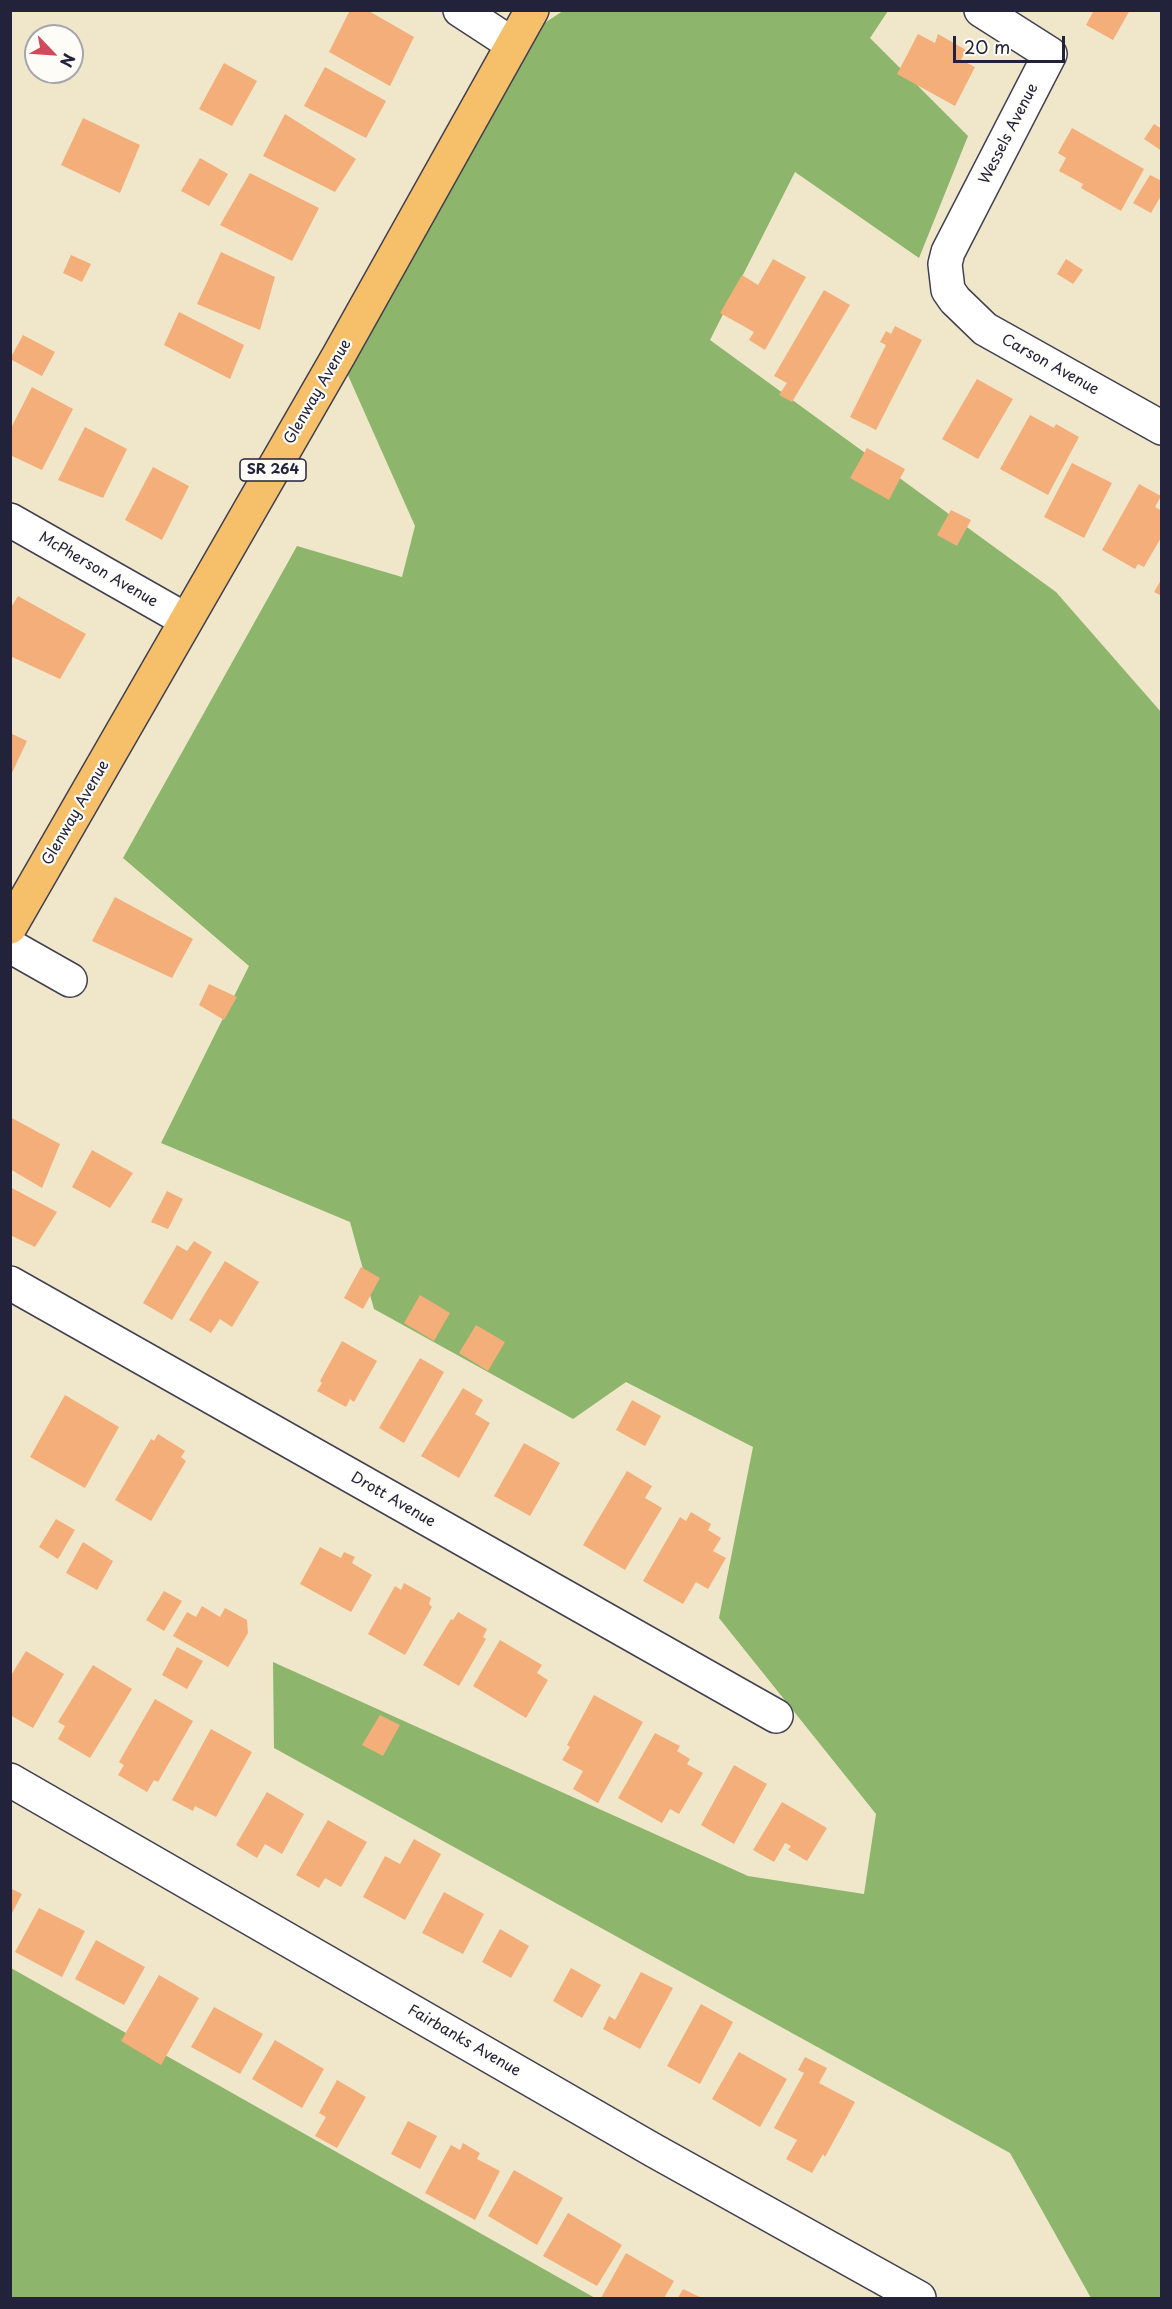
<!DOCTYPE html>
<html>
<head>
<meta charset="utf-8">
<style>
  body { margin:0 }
  #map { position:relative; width:1172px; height:2309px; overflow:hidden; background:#f0e7cb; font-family:"Playpen Sans",sans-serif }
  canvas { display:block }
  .frame { position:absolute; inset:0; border:12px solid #22223b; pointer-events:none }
  .north { position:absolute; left:24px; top:24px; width:60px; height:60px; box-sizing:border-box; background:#fdfcf7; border:2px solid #a5a5ac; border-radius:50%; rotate:115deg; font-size:16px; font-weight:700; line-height:24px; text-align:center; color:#22223b }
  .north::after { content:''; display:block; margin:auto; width:21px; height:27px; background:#d1495b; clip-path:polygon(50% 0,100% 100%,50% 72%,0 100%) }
  .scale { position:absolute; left:953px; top:36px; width:112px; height:27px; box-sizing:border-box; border:3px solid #22223b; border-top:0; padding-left:8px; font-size:18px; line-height:21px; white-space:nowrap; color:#22223b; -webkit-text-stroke:4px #fdfcf7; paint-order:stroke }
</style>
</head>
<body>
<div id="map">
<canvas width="1172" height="2309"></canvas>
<div class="frame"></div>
<div class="north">N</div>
<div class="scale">20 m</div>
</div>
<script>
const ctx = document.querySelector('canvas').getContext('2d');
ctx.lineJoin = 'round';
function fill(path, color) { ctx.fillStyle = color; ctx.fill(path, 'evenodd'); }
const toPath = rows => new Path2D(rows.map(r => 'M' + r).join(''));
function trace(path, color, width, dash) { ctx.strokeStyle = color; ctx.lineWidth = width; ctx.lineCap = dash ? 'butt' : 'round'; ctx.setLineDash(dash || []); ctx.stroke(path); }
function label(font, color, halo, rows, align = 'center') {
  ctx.font = font + ' "Playpen Sans",sans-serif'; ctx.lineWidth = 4.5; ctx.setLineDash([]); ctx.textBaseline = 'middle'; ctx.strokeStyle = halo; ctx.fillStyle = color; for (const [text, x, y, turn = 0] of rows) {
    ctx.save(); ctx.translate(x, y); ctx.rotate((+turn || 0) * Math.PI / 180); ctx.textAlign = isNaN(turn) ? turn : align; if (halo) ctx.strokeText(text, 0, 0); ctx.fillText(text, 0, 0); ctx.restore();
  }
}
const forest = toPath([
  [563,11,888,11,870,38,968,136,919,258,795,172,710,340,1056,592,1161,712,1161,2298,1091,2298,1010,2153,274,1748,273,1662,748,1876,864,1894,876,1814,719,1618,753,1447,626,1382,573,1419,374,1309,350,1222,161,1143,249,966,123,858,297,546,402,577,415,526,339,355,512,44],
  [11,1968,595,2298,11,2298]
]);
const building = toPath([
  [350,10,367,10,414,37,390,86,329,52],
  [1094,10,1130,10,1113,40,1086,25],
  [918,34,935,43,938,34,966,50,961,60,975,67,955,106,897,74],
  [224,63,257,81,232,126,199,109],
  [325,67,386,101,366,138,304,106],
  [285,114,356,159,335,192,263,156],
  [83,118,140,145,120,193,61,165],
  [1154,124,1162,129,1162,151,1144,139],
  [1072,128,1144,169,1121,211,1081,188,1083,184,1059,171,1066,158,1058,153],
  [200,158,228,174,209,206,181,191],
  [250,173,319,208,292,261,220,225],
  [1150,175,1162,181,1162,194,1151,213,1133,203],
  [221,252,275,277,260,330,197,304],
  [71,255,91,264,82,282,63,273],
  [773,259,806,277,765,350,749,340,754,332,720,313,742,275,758,285],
  [1066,259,1083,270,1073,284,1057,274],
  [824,290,850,305,792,402,779,395,787,383,774,376],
  [179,312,244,345,230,379,164,345],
  [895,326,922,340,876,430,850,417,886,345,880,342,886,331,891,334],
  [23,335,55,352,42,376,10,359],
  [977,379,1013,399,978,459,942,439],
  [32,387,73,409,42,470,10,455,10,430],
  [1030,415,1054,428,1056,424,1079,437,1048,495,1000,469],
  [85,427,127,449,103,498,58,480],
  [867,448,905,469,889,500,850,478],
  [1072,463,1112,483,1084,538,1044,517],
  [153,467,189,486,162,540,125,520],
  [1139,484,1161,496,1155,507,1162,511,1162,536,1144,567,1138,564,1135,569,1102,550],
  [951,510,971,520,957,546,937,535],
  [1162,578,1162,596,1154,592],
  [18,596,86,634,60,679,10,656,10,609],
  [10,733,27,741,10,777],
  [115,897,193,939,172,978,92,941],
  [209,984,237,997,224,1020,199,1005],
  [10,1117,60,1144,42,1188,10,1169],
  [92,1150,133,1173,110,1208,72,1187],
  [10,1187,57,1212,35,1247,10,1235],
  [167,1191,183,1199,168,1229,151,1222],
  [194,1241,212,1252,172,1320,143,1303,177,1245,187,1251],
  [225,1261,259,1282,232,1327,220,1319,211,1333,189,1320],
  [361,1267,380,1278,363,1309,344,1298],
  [420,1295,450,1313,434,1341,404,1323],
  [476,1325,505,1342,488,1371,459,1353],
  [342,1341,377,1361,354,1402,350,1399,346,1407,317,1391,322,1383,320,1381],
  [420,1358,444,1372,404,1443,379,1428],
  [463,1388,483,1400,475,1414,490,1423,459,1478,421,1456],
  [65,1395,119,1427,85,1488,30,1457],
  [632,1400,661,1416,645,1446,616,1430],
  [158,1434,185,1451,181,1457,186,1461,151,1521,115,1500,151,1439,154,1441],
  [524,1443,560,1463,530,1516,494,1496],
  [627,1471,652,1486,645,1498,662,1508,625,1570,583,1545],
  [691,1512,711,1524,708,1530,721,1538,713,1551,726,1558,708,1589,696,1582,683,1604,643,1581,680,1517,686,1521],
  [56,1519,75,1530,58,1559,39,1547],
  [83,1542,113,1561,97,1590,66,1573],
  [320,1547,341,1558,344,1552,355,1557,352,1563,372,1575,351,1612,300,1584],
  [404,1583,431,1598,429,1604,432,1607,405,1655,368,1634,395,1586,401,1590],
  [164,1591,182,1601,164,1631,146,1620],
  [202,1606,220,1617,225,1608,247,1620,248,1633,228,1667,173,1636,187,1612,196,1617],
  [458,1612,487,1629,483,1637,486,1639,459,1686,423,1665,451,1619,453,1620],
  [500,1640,542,1665,537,1673,548,1680,526,1718,473,1686],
  [177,1647,203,1661,187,1689,162,1675],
  [26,1651,64,1674,33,1728,10,1715,10,1677],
  [93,1665,132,1689,90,1758,58,1739,65,1726,58,1722],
  [594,1695,643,1722,598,1803,573,1789,583,1771,562,1760,570,1747,567,1745],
  [155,1699,193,1721,158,1782,154,1780,147,1792,118,1775,124,1765,119,1762],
  [380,1715,400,1725,383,1756,362,1745],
  [211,1729,252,1752,216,1817,195,1806,193,1811,172,1800],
  [655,1733,680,1746,677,1751,690,1759,687,1764,703,1773,679,1814,670,1809,662,1823,618,1798],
  [734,1765,767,1784,734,1844,701,1825],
  [267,1792,304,1814,282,1854,265,1844,257,1858,236,1845],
  [782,1802,827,1828,807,1861,788,1850,791,1846,785,1843,774,1862,753,1850],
  [328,1820,367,1842,341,1887,325,1878,319,1888,296,1875],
  [414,1839,441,1854,405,1920,363,1897,385,1856,400,1864],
  [10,1888,22,1894,10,1917],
  [444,1892,484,1914,463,1954,422,1933],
  [39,1908,85,1931,62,1977,15,1952],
  [500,1929,529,1946,511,1978,482,1962],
  [96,1940,145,1967,124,2005,75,1979],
  [571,1968,601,1985,582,2018,553,2001],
  [641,1972,673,1988,640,2049,603,2029,609,2016,615,2020],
  [159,1975,199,1998,161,2065,121,2041],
  [701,2004,733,2022,700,2084,667,2066],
  [214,2007,263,2034,240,2074,191,2047],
  [275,2040,324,2069,302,2108,252,2079],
  [739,2052,787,2079,760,2127,712,2099],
  [805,2057,827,2068,819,2083,855,2102,825,2157,823,2154,812,2173,786,2159,797,2140,774,2128,804,2073,798,2070],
  [337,2080,366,2097,337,2148,315,2136,326,2117,319,2113],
  [408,2121,437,2136,420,2169,391,2154],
  [463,2143,480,2153,477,2159,500,2171,475,2220,425,2193,451,2145,460,2150],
  [514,2170,563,2198,537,2245,488,2216],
  [568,2213,622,2245,597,2286,543,2256],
  [626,2253,674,2281,664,2298,601,2298],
  [683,2289,702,2298,678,2298]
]);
const minor = toPath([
  [460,10,512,44],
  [981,10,1050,54,948,252,945,264,948,290,955,300,985,329,1162,428],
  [10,520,186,620],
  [10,946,70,980],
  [10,1283,776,1716],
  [10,1780,653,2150,919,2298]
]);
const primary = toPath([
  [10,927,339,355,532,10]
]);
const shields = [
  [273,470,66]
];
const shieldNames = [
  ["SR 264",273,470]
];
const streetNames = [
  ["Wessels Avenue",1009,134,-63],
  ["Carson Avenue",1050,365,29],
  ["Glenway Avenue",318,392,-60],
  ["McPherson Avenue",98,570,30],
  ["Glenway Avenue",76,813,-60],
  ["Drott Avenue",393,1500,30],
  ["Fairbanks Avenue",464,2041,30]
];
fill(forest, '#8db56b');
fill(building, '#f3ae7a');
trace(minor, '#414051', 36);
trace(primary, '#414051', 36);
trace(minor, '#fff', 33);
trace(primary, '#f6c06b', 33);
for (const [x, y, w] of shields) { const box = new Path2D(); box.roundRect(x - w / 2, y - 11, w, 22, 4.5); ctx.fillStyle = '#fdfcf7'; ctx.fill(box); trace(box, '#22223b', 1.5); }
label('bold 14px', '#22223b', null, shieldNames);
label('15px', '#22223b', '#fdfcf7', streetNames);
</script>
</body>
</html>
